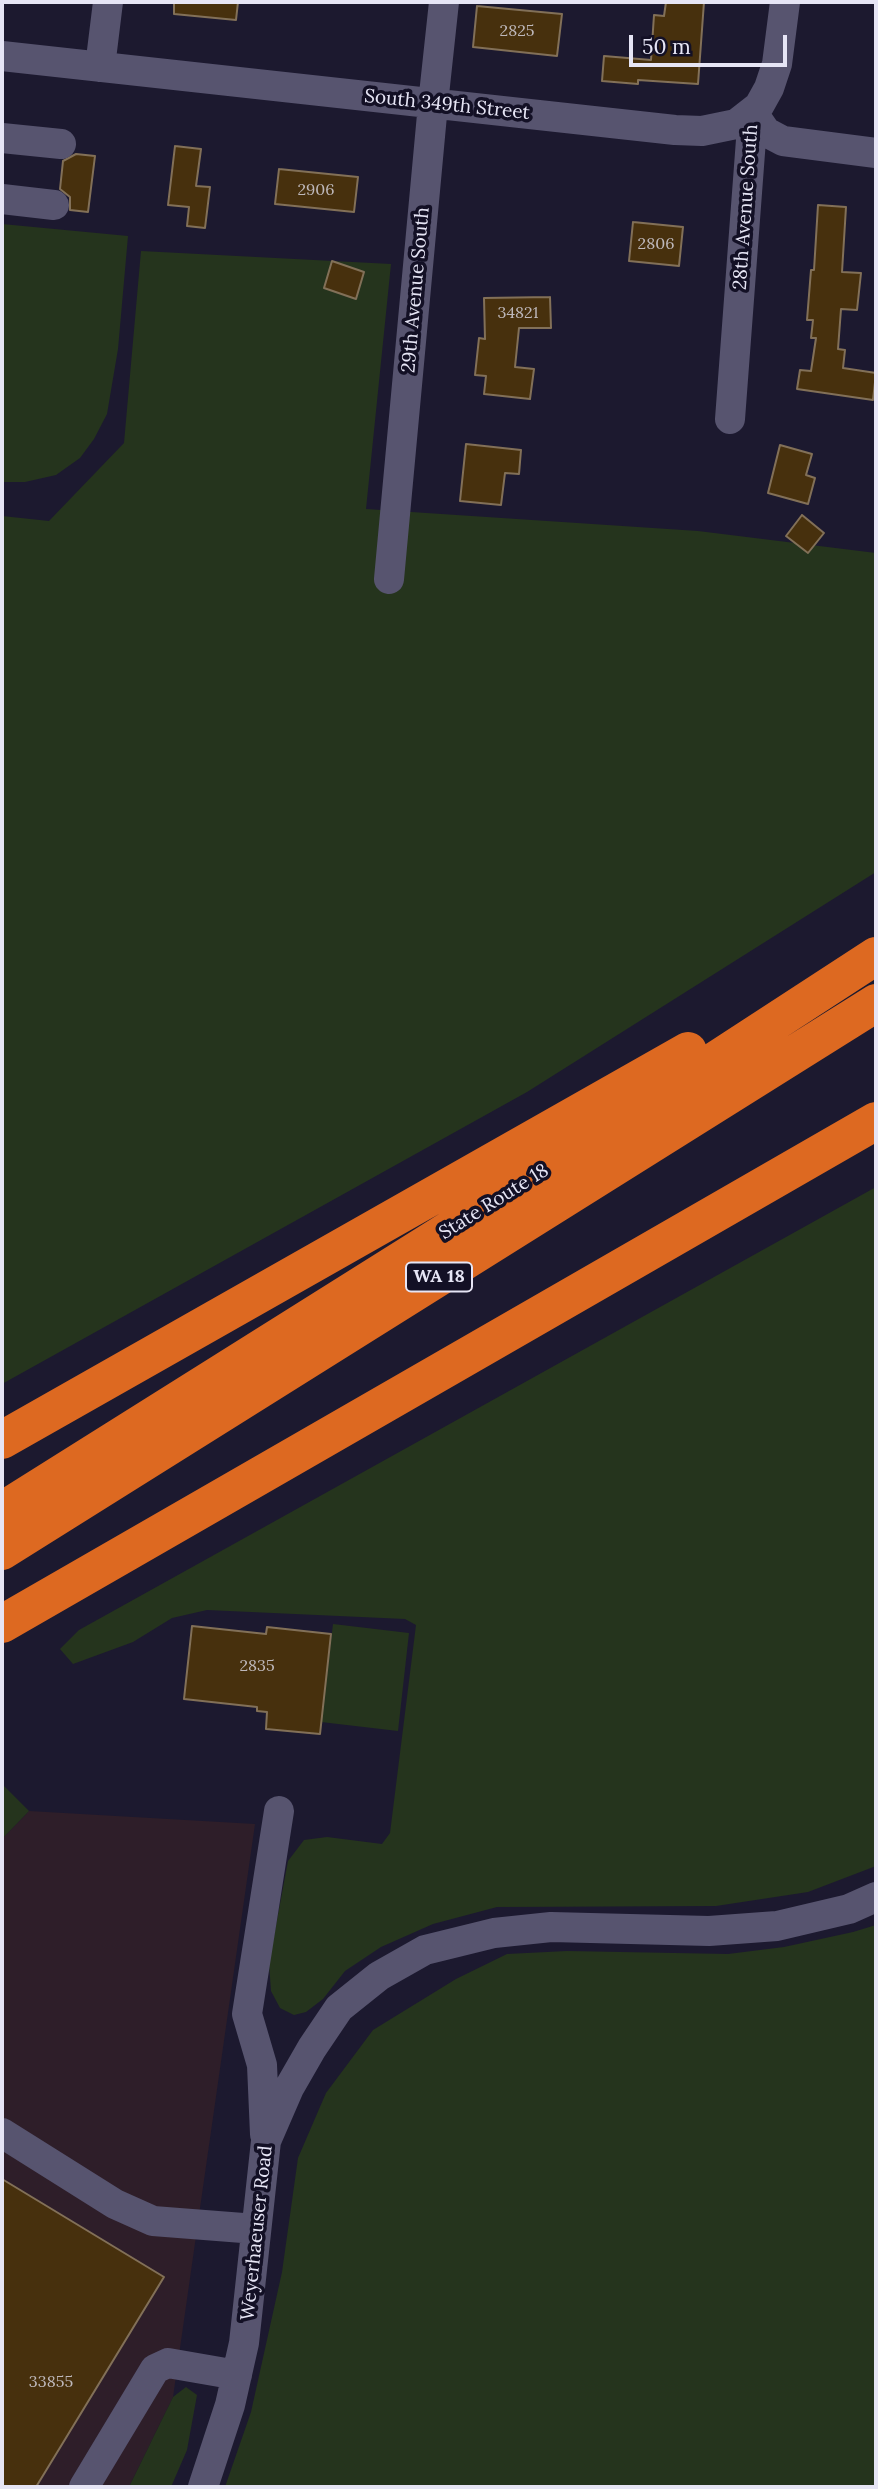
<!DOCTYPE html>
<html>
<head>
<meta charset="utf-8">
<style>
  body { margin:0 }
  #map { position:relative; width:878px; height:2489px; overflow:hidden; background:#1c192f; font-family:Lora,serif }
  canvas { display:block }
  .frame { position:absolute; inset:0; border:4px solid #e6e5f5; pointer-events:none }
  .scale { position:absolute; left:629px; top:35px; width:158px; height:32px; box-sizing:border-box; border:4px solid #e6e5f5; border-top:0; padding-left:9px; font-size:21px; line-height:24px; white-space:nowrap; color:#e6e5f5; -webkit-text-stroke:5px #131025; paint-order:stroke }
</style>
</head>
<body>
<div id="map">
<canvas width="878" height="2489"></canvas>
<div class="frame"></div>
<div class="scale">50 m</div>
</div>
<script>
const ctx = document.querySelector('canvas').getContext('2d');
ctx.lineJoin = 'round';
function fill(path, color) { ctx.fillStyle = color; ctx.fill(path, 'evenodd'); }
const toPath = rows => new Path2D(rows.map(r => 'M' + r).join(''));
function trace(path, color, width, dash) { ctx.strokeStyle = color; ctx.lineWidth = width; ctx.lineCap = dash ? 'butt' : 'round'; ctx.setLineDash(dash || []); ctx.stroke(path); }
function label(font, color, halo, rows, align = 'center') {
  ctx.font = font + ' Lora,serif'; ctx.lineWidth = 7; ctx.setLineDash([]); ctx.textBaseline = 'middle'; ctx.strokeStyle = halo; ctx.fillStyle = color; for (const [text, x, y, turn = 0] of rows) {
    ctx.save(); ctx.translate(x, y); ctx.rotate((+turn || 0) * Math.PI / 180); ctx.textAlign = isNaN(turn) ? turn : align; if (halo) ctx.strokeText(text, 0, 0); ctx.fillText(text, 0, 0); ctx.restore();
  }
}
const commercial = toPath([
  [29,1811,255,1824,173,2397,129,2487,2,2487,2,1839]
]);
const green = toPath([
  [2,224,128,236,118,349,107,414,94,439,80,458,56,475,25,482,2,482],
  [141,251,391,264,366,509,698,531,876,553,876,872,527,1092,2,1384,2,516,49,521,124,443],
  [876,1187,876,1866,808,1892,716,1906,497,1907,433,1924,381,1947,345,1971,323,1999,306,2012,294,2015,280,2008,271,1991,269,1963,288,1861,304,1840,327,1837,382,1844,390,1833,416,1625,405,1619,207,1610,172,1618,133,1642,73,1664,60,1649,79,1630],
  [333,1624,409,1633,398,1731,321,1722],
  [2,1784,29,1811,2,1839],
  [876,1925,876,2487,225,2487,251,2412,282,2272,298,2158,326,2093,373,2030,456,1979,507,1954,567,1951,728,1954,784,1947,853,1932],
  [186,2387,197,2395,187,2450,171,2487,129,2487,173,2397]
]);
const building = toPath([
  [174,2,238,2,236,20,174,14,174,2],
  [666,2,704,2,698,84,638,80,638,84,602,81,604,56,651,60,654,15,664,16,666,2],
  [477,6,562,14,557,56,473,47,477,6],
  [175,146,201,149,196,186,210,187,205,228,187,226,189,207,168,205,175,146],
  [76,154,95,156,88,212,70,210,70,197,60,189,63,161,76,154],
  [279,169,358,177,354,212,275,204,279,169],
  [818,205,846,207,842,272,861,273,857,310,841,309,838,349,845,350,843,368,876,373,873,400,797,389,800,370,811,371,816,338,811,338,813,320,807,320,811,270,814,270,818,205],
  [633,222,683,227,679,266,629,261,633,222],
  [332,261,364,272,356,299,324,288,332,261],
  [550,297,551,328,519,328,515,367,534,369,530,399,484,394,486,376,475,375,479,338,485,339,484,298,550,297],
  [466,444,521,450,519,474,505,473,501,505,460,501,466,444],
  [780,445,812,454,806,475,815,478,808,504,768,493,780,445],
  [802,515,824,533,808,553,786,536,802,515],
  [192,1626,266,1634,267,1627,331,1634,320,1734,266,1729,267,1712,257,1711,257,1707,184,1699,192,1626],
  [2,2179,164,2277,36,2487,2,2487,2,2179]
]);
const minor = toPath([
  [2,56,675,130,702,131,736,124,759,106,769,88,777,64,785,2],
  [100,67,108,2],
  [753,113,766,132,783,141,876,153],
  [2,138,61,144],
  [2,199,54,205],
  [730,419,753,113],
  [389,579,433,104,444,2],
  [2,2133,115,2204,153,2221,256,2229],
  [265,2134,262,2065,247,2014,279,1811],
  [84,2487,155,2369,168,2363,237,2375],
  [203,2487,230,2405,244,2343,266,2141,289,2088,312,2048,339,2008,379,1976,425,1950,494,1933,551,1927,709,1931,777,1926,849,1909,876,1897]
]);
const highway = toPath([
  [2,1440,688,1051],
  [2,1511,610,1129,876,956],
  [2,1551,876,1003],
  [2,1624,876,1121]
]);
const numberNames = [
  ["2825",517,31],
  ["2906",316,190],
  ["2806",656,244],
  ["34821",518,313],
  ["2835",257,1666],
  ["33855",51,2382]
];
const shields = [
  [439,1277,66]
];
const shieldNames = [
  ["WA 18",439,1277]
];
const streetNames = [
  ["South 349th Street",447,105,6],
  ["28th Avenue South",746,207,-86],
  ["29th Avenue South",416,290,-85],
  ["State Route 18",494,1202,-32],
  ["Weyerhaeuser Road",257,2233,-84]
];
fill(commercial, '#2e1e29');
fill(green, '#25341d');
fill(building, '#47300d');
trace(building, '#827058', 2);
trace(minor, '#57546f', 30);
trace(highway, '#dd6921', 38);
label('16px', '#beb8bb', null, numberNames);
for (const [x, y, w] of shields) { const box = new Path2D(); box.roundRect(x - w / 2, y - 14.5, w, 29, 5); ctx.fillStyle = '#131025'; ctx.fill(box); trace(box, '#e6e5f5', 2); }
label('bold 18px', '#e6e5f5', null, shieldNames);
label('19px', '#e6e5f5', '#131025', streetNames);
</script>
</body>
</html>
